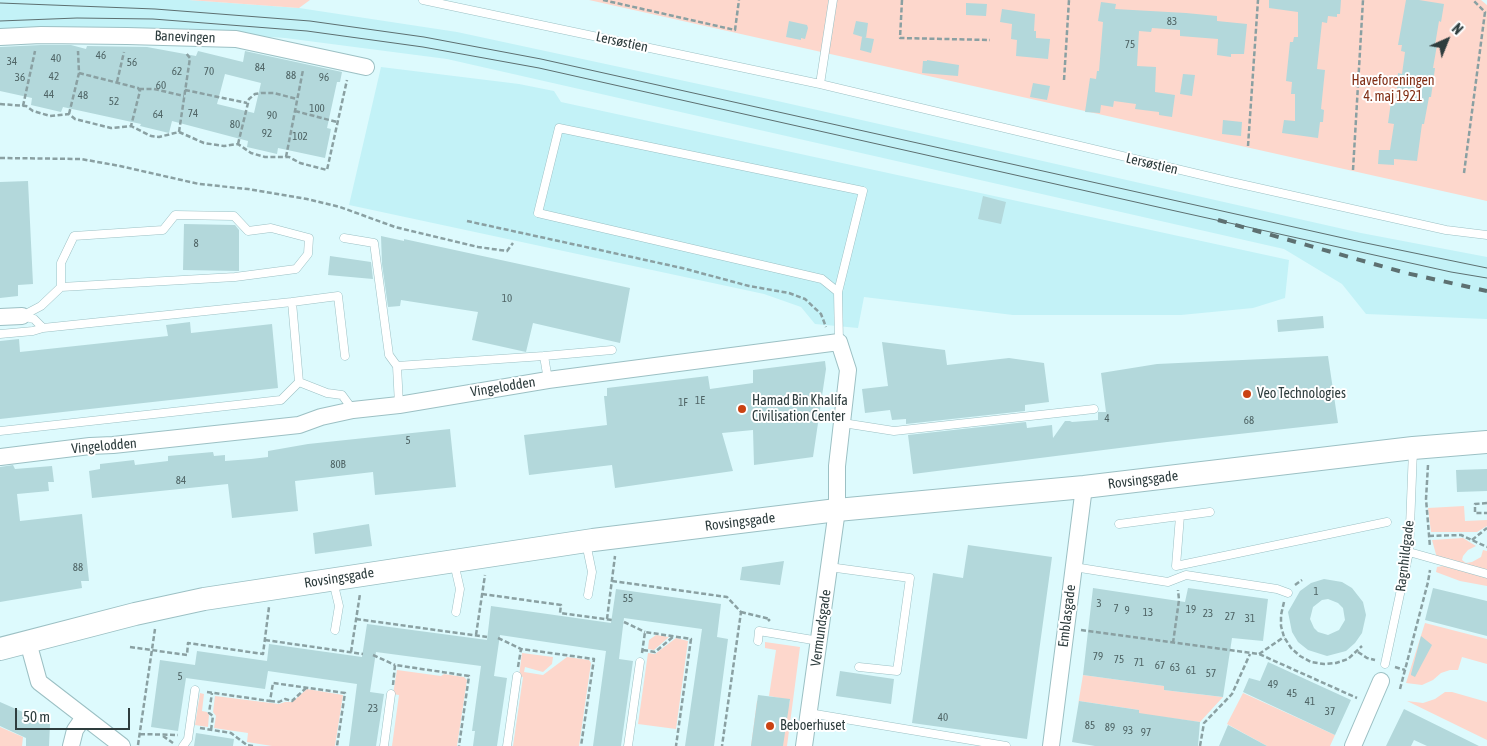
<!DOCTYPE html>
<html>
<head>
<meta charset="utf-8">
<style>
  body { margin:0 }
  #map { position:relative; width:1487px; height:746px; overflow:hidden; background:#ddfafd; font-family:"Asap Condensed",sans-serif }
  canvas { display:block }
  .north { position:absolute; left:1422px; top:15px; width:50px; height:50px; -webkit-text-stroke:4px #fff; paint-order:stroke; rotate:44deg; font-size:14px; font-weight:700; line-height:20px; text-align:center; color:#2e3d3e }
  .north::after { content:''; display:block; margin:auto; width:18px; height:22px; background:#2e3d3e; clip-path:polygon(50% 0,100% 100%,50% 72%,0 100%) }
  .scale { position:absolute; left:15px; top:708px; width:115px; height:22px; box-sizing:border-box; border:2px solid #2e3d3e; border-top:0; padding-left:6px; font-size:15px; line-height:18px; white-space:nowrap; color:#2e3d3e; -webkit-text-stroke:4px #fff; paint-order:stroke }
</style>
</head>
<body>
<div id="map">
<canvas width="1487" height="746"></canvas>
<div class="north">N</div>
<div class="scale">50 m</div>
</div>
<script>
const ctx = document.querySelector('canvas').getContext('2d');
ctx.lineJoin = 'round';
function fill(path, color) { ctx.fillStyle = color; ctx.fill(path, 'evenodd'); }
const toPath = rows => new Path2D(rows.map(r => 'M' + r).join(''));
function trace(path, color, width, dash) { ctx.strokeStyle = color; ctx.lineWidth = width; ctx.lineCap = dash ? 'butt' : 'round'; ctx.setLineDash(dash || []); ctx.stroke(path); }
function label(font, color, halo, rows, align = 'center') {
  ctx.font = font + ' "Asap Condensed",sans-serif'; ctx.lineWidth = 4; ctx.setLineDash([]); ctx.textBaseline = 'middle'; ctx.strokeStyle = halo; ctx.fillStyle = color; for (const [text, x, y, turn = 0] of rows) {
    ctx.save(); ctx.translate(x, y); ctx.rotate((+turn || 0) * Math.PI / 180); ctx.textAlign = isNaN(turn) ? turn : align; if (halo) ctx.strokeText(text, 0, 0); ctx.fillText(text, 0, 0); ctx.restore();
  }
}
const built = toPath([
  [0,0,189,0,299,8,457,32,773,100,1361,233,1487,257,1487,319,1366,314,1342,284,1284,249,447,59,285,38,141,28,0,32],
  [381,67,519,84,554,91,561,102,1289,260,1285,298,1253,308,1181,315,1013,315,864,297,858,328,815,324,801,307,764,294,349,205]
]);
const green = toPath([
  [189,0,310,0,299,8],
  [589,0,1481,0,1487,5,1487,201],
  [1464,506,1465,521,1487,520,1487,526,1477,532,1431,532,1428,508],
  [1463,538,1476,546,1468,550,1463,556,1462,560,1466,563,1472,562,1481,557,1483,550,1487,551,1487,571,1437,558,1432,540],
  [1443,566,1487,577,1487,586,1460,581,1436,572,1437,567],
  [1425,623,1487,639,1487,664,1462,657,1458,670,1450,670,1441,673,1433,680,1422,685,1406,683],
  [656,635,669,637,654,650,648,649,649,640],
  [676,638,688,641,676,729,638,724,648,653,655,654],
  [765,642,800,647,787,746,751,746,757,701,789,705,790,700,769,696,776,650,765,648],
  [522,653,553,657,552,664,543,672,525,667,524,672,543,675,567,657,589,660,591,663,579,746,513,746,523,677,519,676],
  [397,670,441,676,444,674,464,677,467,680,457,746,392,746,399,695,393,694],
  [1083,675,1164,686,1164,690,1223,697,1200,722,1139,714,1139,710,1079,701,1078,705],
  [307,689,343,695,335,746,272,746,247,742,248,733,214,728,216,716,213,712,215,696,279,704,285,702,292,702],
  [1445,692,1452,692,1487,702,1487,740,1407,701,1423,703,1435,699],
  [200,693,204,694,202,711,207,712,209,715,208,727,195,725],
  [1243,693,1335,735,1330,746,1267,746,1227,724],
  [0,727,23,737,22,746,0,746]
]);
const building = toPath([
  [1269,0,1341,0,1340,14,1337,14,1337,17,1328,16,1327,23,1322,22,1317,69,1325,70,1321,109,1324,110,1323,122,1320,122,1318,138,1282,133,1284,120,1295,121,1295,94,1291,94,1292,82,1286,81,1290,42,1293,42,1294,37,1298,37,1298,12,1269,8],
  [1406,0,1419,0,1444,4,1441,22,1439,21,1435,45,1437,45,1433,68,1435,68,1431,97,1429,97,1424,124,1422,124,1417,161,1394,159,1394,165,1378,164,1379,150,1390,150,1394,124,1388,123,1391,102,1396,103,1398,73,1402,74,1405,52,1401,51,1402,45,1398,45],
  [1101,2,1116,4,1115,9,1186,13,1217,16,1217,21,1247,24,1244,54,1231,54,1231,57,1217,55,1218,39,1180,36,1180,30,1152,28,1151,32,1139,31,1137,66,1156,67,1155,92,1175,95,1172,117,1159,115,1159,112,1135,109,1136,104,1114,101,1113,107,1101,105,1100,113,1085,112,1090,78,1096,79,1097,71,1099,71,1103,22,1098,21],
  [966,3,987,4,986,16,966,15],
  [1002,9,1035,14,1034,31,1036,31,1036,38,1050,39,1048,59,1016,56,1017,40,1011,39,1012,24,1000,22],
  [789,21,807,25,808,28,805,39,801,38,801,40,786,37],
  [856,21,868,23,866,38,853,34],
  [862,37,874,39,871,53,860,50],
  [41,45,71,45,86,49,87,46,147,47,196,56,198,51,243,62,245,51,342,72,340,82,337,82,327,128,331,129,325,158,278,148,277,154,247,147,248,141,172,121,169,133,140,126,141,124,63,107,61,112,31,105,32,98,0,91,0,47],
  [225,74,261,83,254,113,217,104],
  [927,60,959,65,958,76,922,73,923,61,927,61],
  [1183,74,1195,75,1192,96,1180,94],
  [1033,83,1050,86,1047,100,1030,97],
  [1223,120,1242,122,1241,136,1222,134],
  [28,181,33,284,18,285,18,296,0,298,0,182],
  [983,196,1006,202,1001,224,978,219],
  [184,224,235,225,239,230,239,271,183,270],
  [381,236,404,241,404,239,630,288,620,343,533,323,526,352,472,340,478,312,401,300,400,306,388,307,382,264],
  [330,256,371,262,373,279,328,275],
  [1323,316,1324,328,1278,332,1277,320],
  [190,322,191,333,272,324,278,388,0,419,0,341,19,339,20,352,168,336,166,325],
  [882,342,945,350,947,365,1009,358,1044,363,1049,402,1025,405,1025,411,906,424,906,419,892,420,890,410,865,413,862,389,888,386],
  [1328,356,1338,423,1167,442,913,474,908,435,1026,422,1027,428,1052,425,1053,438,1065,421,1070,421,1072,422,1098,420,1098,412,1106,412,1101,373,1157,364],
  [825,361,826,369,813,457,754,465,753,430,722,433,733,471,615,488,612,465,529,475,524,435,607,425,604,396,607,396,607,388,708,376,710,389,753,383,753,370],
  [450,429,456,487,375,495,373,472,295,481,298,511,232,518,228,484,92,498,89,471,100,469,100,464,134,460,135,465,168,461,168,456,213,452,214,456,225,455,225,461,251,459,268,457,268,451,308,444],
  [13,465,15,469,52,466,54,482,48,482,49,491,17,494,20,521,82,514,89,581,81,581,82,588,0,602,0,467],
  [1487,469,1487,491,1457,492,1456,470],
  [369,524,372,546,315,554,313,533],
  [968,545,1052,557,1027,739,912,723,933,573,963,578],
  [784,561,780,585,740,580,742,567],
  [1324,579,1342,582,1352,588,1363,602,1366,615,1362,633,1355,643,1346,651,1327,656,1308,650,1298,642,1292,632,1288,612,1300,591,1311,583],
  [1328,599,1338,603,1343,608,1345,620,1339,630,1328,635,1318,632,1314,628,1310,619,1313,607,1322,600],
  [1093,588,1185,602,1188,588,1268,599,1263,641,1232,638,1223,697,1164,690,1164,686,1083,675],
  [1433,588,1487,601,1487,636,1425,620],
  [616,589,721,604,717,637,728,639,714,746,685,746,702,629,624,618,619,659,633,661,621,746,593,746,606,651,500,635,494,676,507,678,497,746,473,746,475,731,472,731,481,666,376,652,370,692,384,694,376,746,349,746,357,684,268,671,265,689,186,678,178,731,151,727,160,660,195,665,197,651,267,661,269,644,362,657,367,624,487,640,491,606,611,623],
  [1421,636,1432,645,1415,677,1411,675,1411,674],
  [1268,662,1351,700,1335,735,1243,692,1249,678,1260,681],
  [840,671,894,679,891,704,836,696],
  [758,695,790,699,783,746,751,746],
  [1079,701,1139,710,1139,713,1200,722,1198,746,1095,746,1072,742],
  [0,702,50,724,49,746,26,746,26,738,0,726],
  [1404,709,1479,746,1427,746,1414,740,1411,746,1386,746],
  [1228,725,1267,746,1219,746],
  [196,733,234,739,233,746,194,746]
]);
const path = toPath([
  [603,0,735,30,739,0],
  [902,0,900,38,990,40],
  [79,73,138,88,140,91,131,126],
  [1064,80,1069,0],
  [117,82,124,52],
  [139,89,154,89,184,96],
  [185,90,247,103],
  [0,104,26,106,33,111,50,116,69,114,75,119,111,128,131,126,151,136,159,137,179,132,204,143,224,146,238,144,251,153,265,157,289,157,300,163,327,170,347,80],
  [23,106,35,51],
  [295,111,337,122],
  [69,114,79,73,78,51],
  [179,132,190,58,186,53],
  [238,144,249,99,255,94,261,93,274,93,297,99],
  [1248,146,1258,0],
  [286,157,303,70],
  [0,158,81,159,120,166,199,184,248,189,307,199,340,207,395,227,478,247,507,251,513,243],
  [1353,170,1363,0],
  [1464,173,1485,12,1473,0],
  [467,221,682,268,749,286,789,293,805,299,821,314,826,327],
  [1428,465,1426,499,1430,547],
  [1487,503,1475,504,1475,513,1487,513],
  [1429,536,1461,535,1487,547],
  [1472,540,1487,528],
  [612,581,727,597,741,612,722,746],
  [1295,585,1302,580],
  [482,594,561,605,560,613,612,620],
  [1284,602,1281,615,1281,626,1284,637,1291,648,1300,656,1311,662,1324,664,1336,663,1348,659,1362,646],
  [741,612,770,619,768,621],
  [356,619,487,637],
  [607,619,615,556],
  [624,622,645,632],
  [1081,630,1259,654,1357,698],
  [476,635,485,575],
  [498,638,521,649],
  [265,640,363,654],
  [1173,643,1179,600,1178,590],
  [130,647,187,655,188,643,263,654,269,607],
  [643,650,655,652,674,636],
  [351,652,360,594],
  [1358,652,1367,658,1375,660],
  [642,653,645,632,691,639,676,746],
  [1259,654,1284,637],
  [373,655,395,665],
  [518,667,521,649,594,659,581,746],
  [1395,667,1405,670],
  [393,685,395,665,469,676,459,746],
  [1400,689,1428,582,1430,570],
  [207,692,270,701,273,683,345,693,337,746],
  [270,701,279,702,285,699,292,701,306,688],
  [200,728,231,733,247,745,254,746],
  [211,730,213,716,209,713,212,693],
  [140,734,178,735],
  [163,736,173,743],
  [138,745,155,629],
  [1200,746,1204,723,1232,694,1250,654]
]);
const lane = toPath([
  [423,0,820,84,1227,181,1446,230,1487,235],
  [820,84,833,0],
  [344,238,374,243,389,355,397,366],
  [838,292,863,191,559,128,538,213,822,279,838,292,839,342],
  [22,316,41,306,61,287,235,277,296,269,308,254,309,238,271,228,248,231,234,216,175,215,163,230,74,236,61,263,61,287],
  [22,316,34,319,43,328,292,302],
  [0,334,33,331,43,328],
  [345,356,338,296,292,302,299,382,327,393,342,395,353,410],
  [544,356,612,350],
  [399,405,397,366,544,356,548,380],
  [843,423,894,431,1094,409],
  [0,431,281,400,299,382],
  [1180,516,1176,566,1387,522],
  [1119,524,1210,512],
  [586,543,592,572,588,595],
  [1409,552,1487,574],
  [454,563,460,589,456,612],
  [829,567,910,578,897,671,859,667],
  [1074,567,1168,582,1186,575,1277,589,1288,593],
  [333,581,339,606,335,630],
  [758,641,759,631,819,641],
  [1385,664,1409,552,1413,450],
  [809,713,1006,746],
  [183,746,188,739,195,690],
  [384,746,391,694],
  [507,746,517,676],
  [628,746,640,662]
]);
const street = toPath([
  [0,37,41,35,127,36,236,39,366,67],
  [0,317,22,316],
  [0,457,90,446,113,445,299,425,321,417,353,410,399,405,548,380,839,342,848,370,837,466,837,510,804,746],
  [28,642,39,682,122,746],
  [71,746,75,730,84,717],
  [1051,746,1084,487],
  [1353,746,1381,681]
]);
const secondary = toPath([
  [0,649,135,614,204,599,593,540,837,510,1084,487,1413,448,1487,442]
]);
const tram = toPath([
  [0,3,155,9,310,21,424,37,541,59,1361,242,1487,268],
  [0,21,77,18,153,19,307,31,423,47,539,68,1171,210,1451,272,1487,278]
]);
const rail = toPath([
  [1218,220,1406,273,1487,291]
]);
const markers = [
  [1247,394,5,"#ca4212"],
  [742,409,5,"#ca4212"],
  [770,726,5,"#ca4212"]
];
const numberNames = [
  ["83",1172,22],
  ["75",1130,45],
  ["46",101,56],
  ["40",56,59],
  ["34",12,62],
  ["56",132,63],
  ["84",260,68],
  ["62",177,72],
  ["70",209,72],
  ["88",291,76],
  ["42",54,77],
  ["36",20,78],
  ["96",324,78],
  ["60",161,86],
  ["44",49,95],
  ["48",83,96],
  ["52",114,102],
  ["100",317,109],
  ["74",193,114],
  ["64",158,115],
  ["90",272,116],
  ["80",235,125],
  ["92",267,134],
  ["102",300,137],
  ["8",196,244],
  ["10",507,299],
  ["1E",700,401],
  ["1F",683,403],
  ["4",1107,419],
  ["68",1249,421],
  ["5",408,441],
  ["80B",338,465],
  ["84",181,481],
  ["88",78,568],
  ["1",1316,592],
  ["55",628,599],
  ["3",1099,604],
  ["7",1116,609],
  ["19",1191,610],
  ["9",1127,611],
  ["13",1148,613],
  ["23",1208,614],
  ["27",1230,617],
  ["31",1250,619],
  ["79",1098,657],
  ["75",1119,660],
  ["71",1139,663],
  ["67",1160,666],
  ["63",1175,668],
  ["61",1191,671],
  ["57",1211,674],
  ["5",180,677],
  ["49",1273,685],
  ["45",1292,694],
  ["41",1310,702],
  ["23",373,709],
  ["37",1330,712],
  ["40",943,718],
  ["85",1090,726],
  ["89",1110,728],
  ["93",1128,731],
  ["97",1146,733]
];
const streetNames = [
  ["Banevingen",185,37,2],
  ["Lersøstien",622,42,12],
  ["Lersøstien",1152,164,13],
  ["Vingelodden",503,387,-9],
  ["Vingelodden",104,446,-5],
  ["Rovsingsgade",1143,480,-7],
  ["Rovsingsgade",740,522,-7],
  ["Ragnhildgade",1405,556,-83],
  ["Rovsingsgade",339,578,-9],
  ["Emblasgade",1067,616,-83],
  ["Vermundsgade",821,628,-82]
];
const parkNames = [
  ["Haveforeningen",1393,81],
  ["4. maj 1921",1393,97]
];
const poiNames = [
  ["Veo Technologies",1257,394],
  ["Hamad Bin Khalifa",752,401],
  ["Civilisation Center",752,417],
  ["Beboerhuset",780,726]
];
fill(built, '#c3f2f7');
fill(green, '#fdd7cc');
fill(building, '#b3d8db');
trace(lane, '#9cc0c4', 9);
trace(street, '#9cc0c4', 18);
trace(secondary, '#9cc0c4', 24);
trace(path, '#8aa0a2', 2.5, [5, 2.5]);
trace(lane, '#fff', 8);
trace(street, '#fff', 16);
trace(secondary, '#fff', 22);
trace(tram, '#5d7071', 1);
trace(rail, '#5d7071', 4, [9, 9]);
for (const [x, y, r, color] of markers) { const dot = new Path2D(); dot.arc(x, y, r, 0, 2 * Math.PI); ctx.fillStyle = color; ctx.fill(dot); trace(dot, '#fff', 2); }
label('11px', '#4f6465', null, numberNames);
label('14px', '#2e3d3e', '#fff', streetNames);
label('14px', '#812f16', '#fff', parkNames);
label('14px', '#2e3d3e', '#fff', poiNames, 'left');
</script>
</body>
</html>
